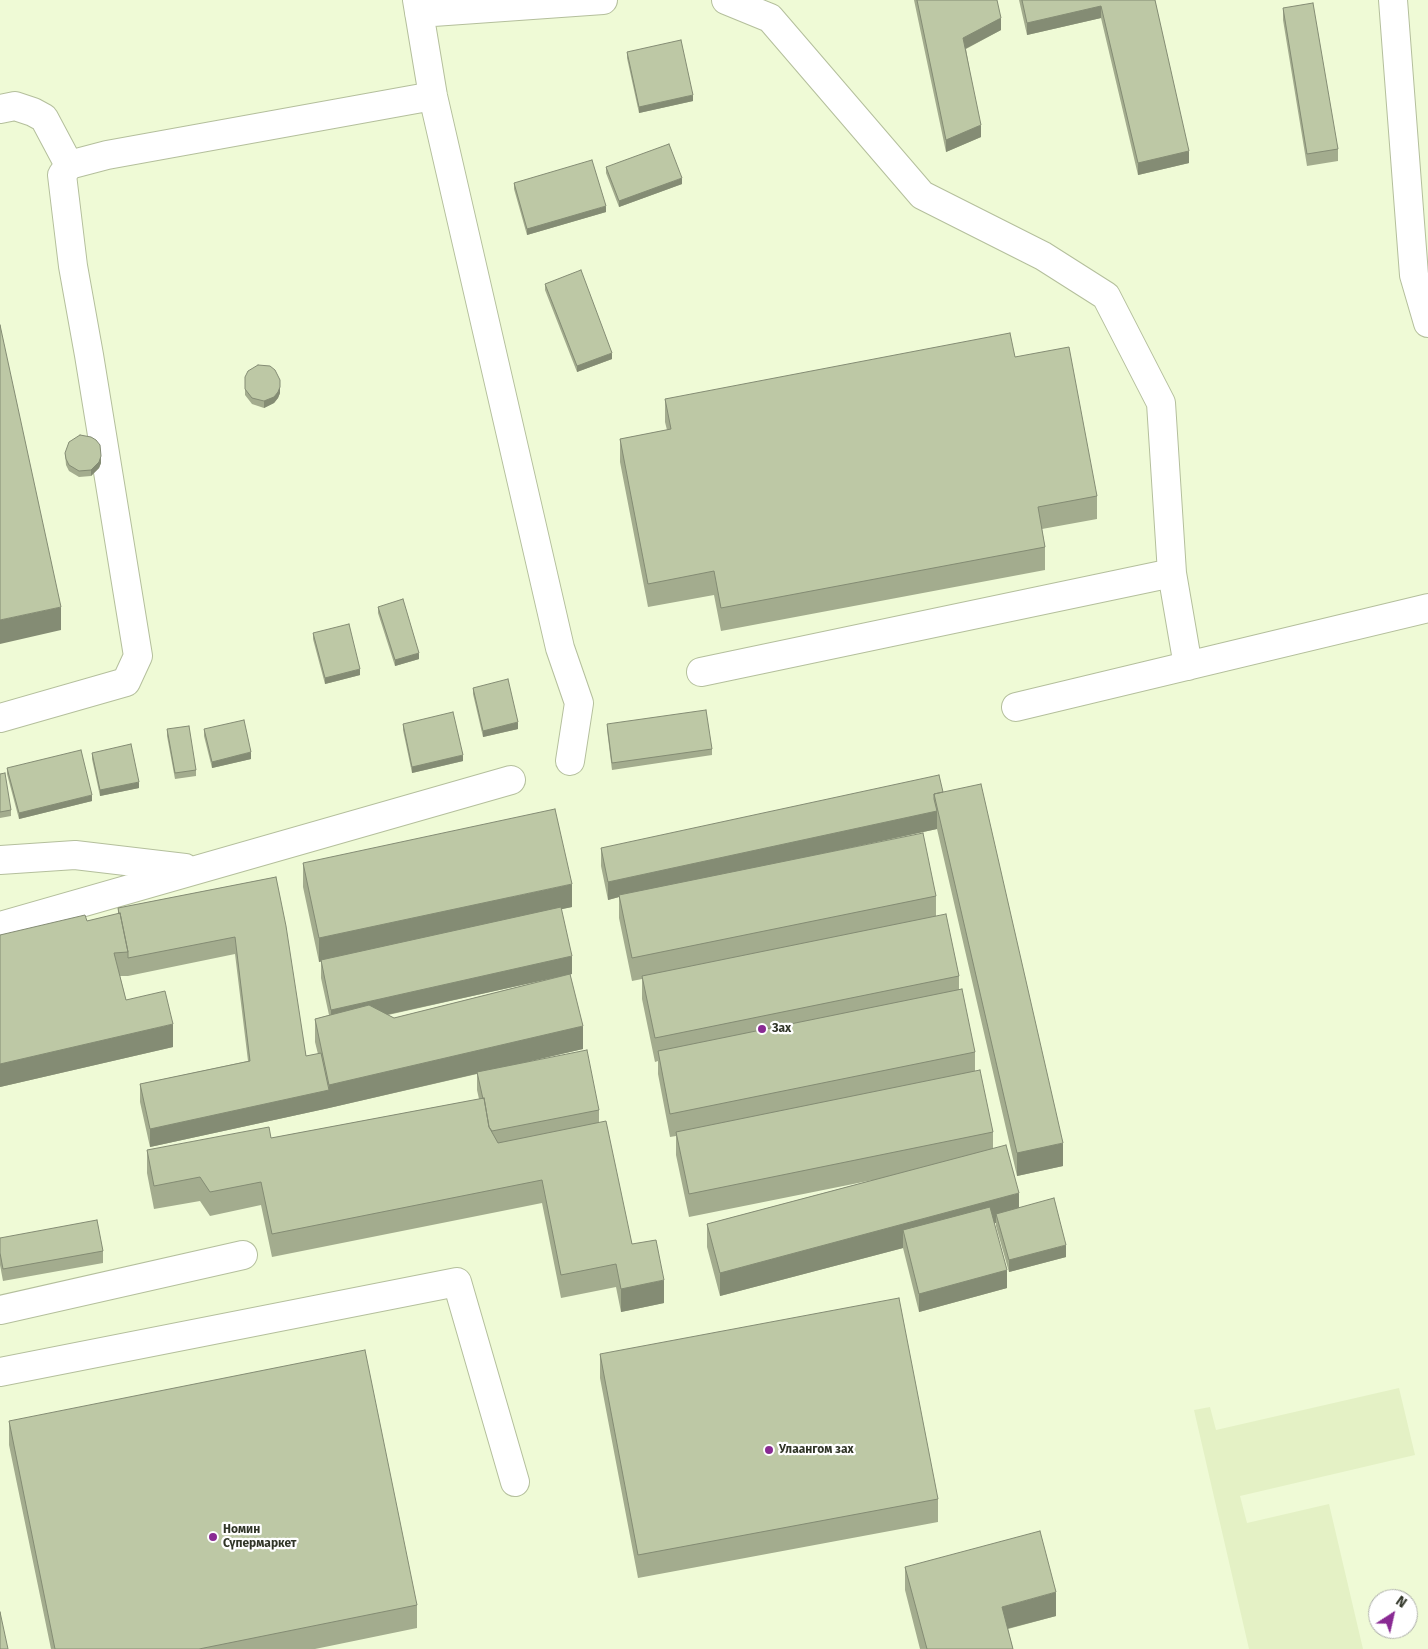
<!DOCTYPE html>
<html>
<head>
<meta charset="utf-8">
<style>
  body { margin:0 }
  #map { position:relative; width:1428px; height:1649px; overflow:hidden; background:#effad6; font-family:"Fira Sans",sans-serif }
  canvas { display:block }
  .north { position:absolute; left:1368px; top:1589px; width:50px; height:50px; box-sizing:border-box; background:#fff; border:1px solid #acaea9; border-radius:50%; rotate:35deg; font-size:14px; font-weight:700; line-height:20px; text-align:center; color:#303527 }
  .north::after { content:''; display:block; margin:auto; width:18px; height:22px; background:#892a93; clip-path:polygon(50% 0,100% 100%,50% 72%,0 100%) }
</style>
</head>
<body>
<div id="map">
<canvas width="1428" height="1649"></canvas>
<div class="north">N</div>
</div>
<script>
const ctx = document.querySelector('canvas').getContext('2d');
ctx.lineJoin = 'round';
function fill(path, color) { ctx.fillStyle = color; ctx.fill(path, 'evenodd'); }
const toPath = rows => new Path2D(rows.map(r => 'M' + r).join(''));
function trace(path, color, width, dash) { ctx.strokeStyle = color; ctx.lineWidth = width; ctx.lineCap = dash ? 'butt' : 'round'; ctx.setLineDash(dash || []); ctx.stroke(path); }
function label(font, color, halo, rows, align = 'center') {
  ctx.font = font + ' "Fira Sans",sans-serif'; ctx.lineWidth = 4.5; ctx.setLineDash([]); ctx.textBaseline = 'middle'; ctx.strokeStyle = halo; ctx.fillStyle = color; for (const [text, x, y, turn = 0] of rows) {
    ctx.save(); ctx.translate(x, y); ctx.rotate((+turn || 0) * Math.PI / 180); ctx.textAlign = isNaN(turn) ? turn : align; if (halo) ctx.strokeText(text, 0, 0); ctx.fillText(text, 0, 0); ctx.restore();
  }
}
const built = toPath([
  [1399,1388,1415,1455,1240,1496,1247,1523,1329,1504,1363,1649,1249,1649,1194,1410,1210,1407,1216,1430]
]);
const minor = toPath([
  [417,0,433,96,560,648,579,703,570,761],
  [726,0,770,18,922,195,1043,256,1106,296,1161,403,1172,573,1188,666],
  [1393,0,1414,275,1428,323],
  [419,13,603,0],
  [0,109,15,106,33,112,44,118,69,165],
  [701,672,1172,573],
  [1016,707,1428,608],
  [0,718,126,682,138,656,89,355,73,266,62,175,69,165,107,155,433,96],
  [0,860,75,855,185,868],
  [0,926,511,780],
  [0,1310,243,1255],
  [0,1372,457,1282,515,1482]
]);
const wall = toPath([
  [914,0,997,0,1001,30,966,49,981,137,946,152],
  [1019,0,1155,0,1189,163,1138,175,1101,18,1027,35],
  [1283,8,1338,149,1338,161,1307,166,1283,20],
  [627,52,693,101,639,113,627,58],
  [606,167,682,184,619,207,606,173],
  [514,183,606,212,527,235,514,189],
  [545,284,612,359,577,372,545,290],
  [1015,357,1097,496,1097,519,1042,529,1045,547,1045,570,721,631,714,595,648,607,620,462,620,439,667,430,665,422,665,399],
  [245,377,280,393,278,398,274,403,264,408,252,404,245,395],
  [65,453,101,463,99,468,91,476,79,477,69,471,66,465],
  [378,607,419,659,395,666,378,613],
  [313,633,360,675,325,684,313,639],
  [473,688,518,729,483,737,473,694],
  [403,724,463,761,412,773,403,730],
  [607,724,712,749,712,755,612,770,607,730],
  [167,729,196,770,196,776,175,779,167,736],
  [204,729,251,759,212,768,204,736],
  [92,753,139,788,100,796,92,759],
  [7,768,92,801,19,819,7,774],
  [0,774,11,810,11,816,0,818],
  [943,792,1063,1166,1017,1176,937,829,822,854,936,896,936,916,959,976,959,990,975,1052,975,1071,993,1132,993,1148,1019,1207,1066,1257,1009,1272,996,1226,996,1223,994,1223,1007,1288,919,1312,903,1248,720,1296,707,1247,707,1224,873,1180,689,1217,676,1155,676,1136,670,1137,658,1074,658,1061,655,1062,642,999,642,979,632,981,619,918,619,897,608,900,601,866,601,848],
  [303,863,572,907,561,909,572,974,570,974,583,1049,530,1061,599,1110,599,1122,632,1244,664,1303,621,1312,616,1287,561,1298,542,1203,272,1257,261,1205,210,1216,200,1201,154,1209,147,1173,147,1150,271,1138,479,1099,477,1090,477,1074,329,1108,150,1147,140,1102,140,1084,248,1061,235,954,128,976,120,976,126,1000,173,1047,0,1087,0,935,87,921,118,914,118,908,276,877,306,1056,318,1054,315,1042,315,1019,329,1015,321,978,321,961,319,962,303,887],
  [566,975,394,1018,388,1015],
  [0,1238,103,1251,103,1263,3,1281,0,1265],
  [600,1354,938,1499,938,1522,638,1578,600,1378],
  [9,1421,417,1605,417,1628,315,1649,51,1649,9,1445],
  [905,1567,1056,1616,1008,1629,1013,1649,920,1649,905,1590]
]);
const shadedWall = toPath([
  [1101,6,1101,18,1027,35,1027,23],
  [1001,18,1001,30,963,50,963,38],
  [693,95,693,101,639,113,639,107],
  [981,125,981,137,946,152,946,140],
  [1189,151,1189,163,1138,175,1138,163],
  [682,178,682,184,619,207,619,201],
  [606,206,606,212,527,235,527,229],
  [612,353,612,359,577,372,577,366],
  [280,387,280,393,278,398,274,403,264,408,264,401],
  [101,456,101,463,99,468,91,476,91,470],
  [61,607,61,630,0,644,0,620],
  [419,653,419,659,395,666,395,660],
  [360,669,360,675,325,684,325,678],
  [518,722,518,729,483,737,483,731],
  [251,752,251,759,212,768,212,762],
  [463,755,463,761,412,773,412,767],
  [139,782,139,788,100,796,100,790],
  [92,795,92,801,19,819,19,813],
  [937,811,937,829,620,897,619,895,619,897,608,900,608,882],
  [572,884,572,907,319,962,319,938],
  [572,956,572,974,331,1027,331,1010],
  [173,1024,173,1047,0,1087,0,1064],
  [583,1026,583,1049,329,1108,150,1147,150,1129,329,1090,329,1085],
  [1063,1143,1063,1166,1017,1176,1017,1153],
  [1019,1193,1019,1217,996,1214,996,1223,907,1246,903,1230,903,1248,720,1296,720,1273],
  [1066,1245,1066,1257,1009,1272,1009,1260],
  [1007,1270,1007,1288,919,1312,919,1294],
  [664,1280,664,1303,621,1312,621,1289],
  [1056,1592,1056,1616,1002,1630,1002,1607]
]);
const building = toPath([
  [917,0,997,0,1001,18,963,38,981,125,946,140,917,0],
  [1022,0,1155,0,1189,151,1138,163,1101,6,1027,23,1022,0],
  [1313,3,1338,149,1307,154,1283,8,1313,3],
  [681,40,693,95,639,107,627,52,681,40],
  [669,144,682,178,619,201,606,167,669,144],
  [592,160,606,206,527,229,514,183,592,160],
  [581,270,612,353,577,366,545,284,581,270],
  [0,325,61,607,0,620,0,325],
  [1010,333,1015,357,1069,347,1097,496,1038,507,1045,547,721,608,714,571,648,584,620,439,671,429,665,399,1010,333],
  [258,365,270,366,275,370,280,380,280,387,278,392,274,397,264,401,252,398,245,389,245,377,248,371,258,365],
  [80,435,91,437,96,440,100,445,101,456,99,462,91,470,79,471,69,465,66,459,65,453,69,442,80,435],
  [403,599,419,653,395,660,378,607,403,599],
  [349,624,360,669,325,678,313,633,349,624],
  [508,679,518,722,483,731,473,688,508,679],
  [706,710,712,749,612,763,607,724,706,710],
  [453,712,463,755,412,767,403,724,453,712],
  [244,720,251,752,212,762,204,729,244,720],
  [189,726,196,770,175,773,167,729,189,726],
  [131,744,139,782,100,790,92,753,131,744],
  [81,750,92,795,19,813,7,768,81,750],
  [5,773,11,810,0,812,0,774,5,773],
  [939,775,943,792,934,794,934,799,937,811,608,882,601,848,939,775],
  [981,784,1063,1143,1017,1153,934,794,981,784],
  [555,809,572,884,319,938,303,863,555,809],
  [923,833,936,896,632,958,619,895,923,833],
  [276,877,286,926,306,1056,321,1053,329,1090,150,1129,140,1084,250,1061,235,937,128,958,128,952,120,913,119,914,118,908,276,877],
  [561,907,572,956,331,1010,321,960,561,907],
  [120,913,128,952,114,953,126,1000,165,991,173,1024,0,1064,0,935,85,915,87,921,120,913],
  [946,914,959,976,655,1038,642,976,946,914],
  [570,974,583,1026,329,1085,315,1019,369,1005,394,1018,570,974],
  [962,989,975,1052,670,1114,658,1051,962,989],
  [587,1050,599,1110,492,1131,489,1127,484,1098,483,1099,477,1072,587,1050],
  [980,1070,993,1132,689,1194,676,1132,980,1070],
  [484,1098,489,1127,498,1143,606,1121,632,1244,656,1240,664,1280,621,1289,616,1264,561,1275,542,1180,272,1234,261,1182,210,1192,200,1177,154,1186,147,1150,269,1127,271,1138,484,1098],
  [1006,1145,1019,1193,720,1273,707,1224,1006,1145],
  [1054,1198,1066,1245,1009,1260,996,1214,1054,1198],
  [990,1207,1007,1270,919,1294,903,1230,990,1207],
  [97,1220,103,1251,3,1269,0,1253,0,1238,97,1220],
  [899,1298,938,1499,638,1555,600,1354,899,1298],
  [365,1350,417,1605,199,1649,55,1649,9,1421,365,1350],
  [1040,1531,1056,1592,1002,1607,1013,1649,927,1649,905,1567,1040,1531],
  [0,1612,8,1649,0,1649,0,1612]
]);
const markers = [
  [762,1029,5,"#892a93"],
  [769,1450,5,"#892a93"],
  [213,1537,5,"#892a93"]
];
const poiNames = [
  ["Зах",772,1029],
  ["Улаангом зах",779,1450],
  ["Номин",223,1530],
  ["Сүпермаркет",223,1544]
];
fill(built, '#e4f1c5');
trace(minor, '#b4bf9c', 30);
trace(minor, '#fff', 28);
fill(wall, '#a3ac8e');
fill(shadedWall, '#848c74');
fill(building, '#bdc8a5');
trace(building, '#848c74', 1);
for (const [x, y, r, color] of markers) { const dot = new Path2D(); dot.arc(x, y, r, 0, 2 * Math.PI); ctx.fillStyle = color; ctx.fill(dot); trace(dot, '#fff', 2); }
label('bold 12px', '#303527', '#fff', poiNames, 'left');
</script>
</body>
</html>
